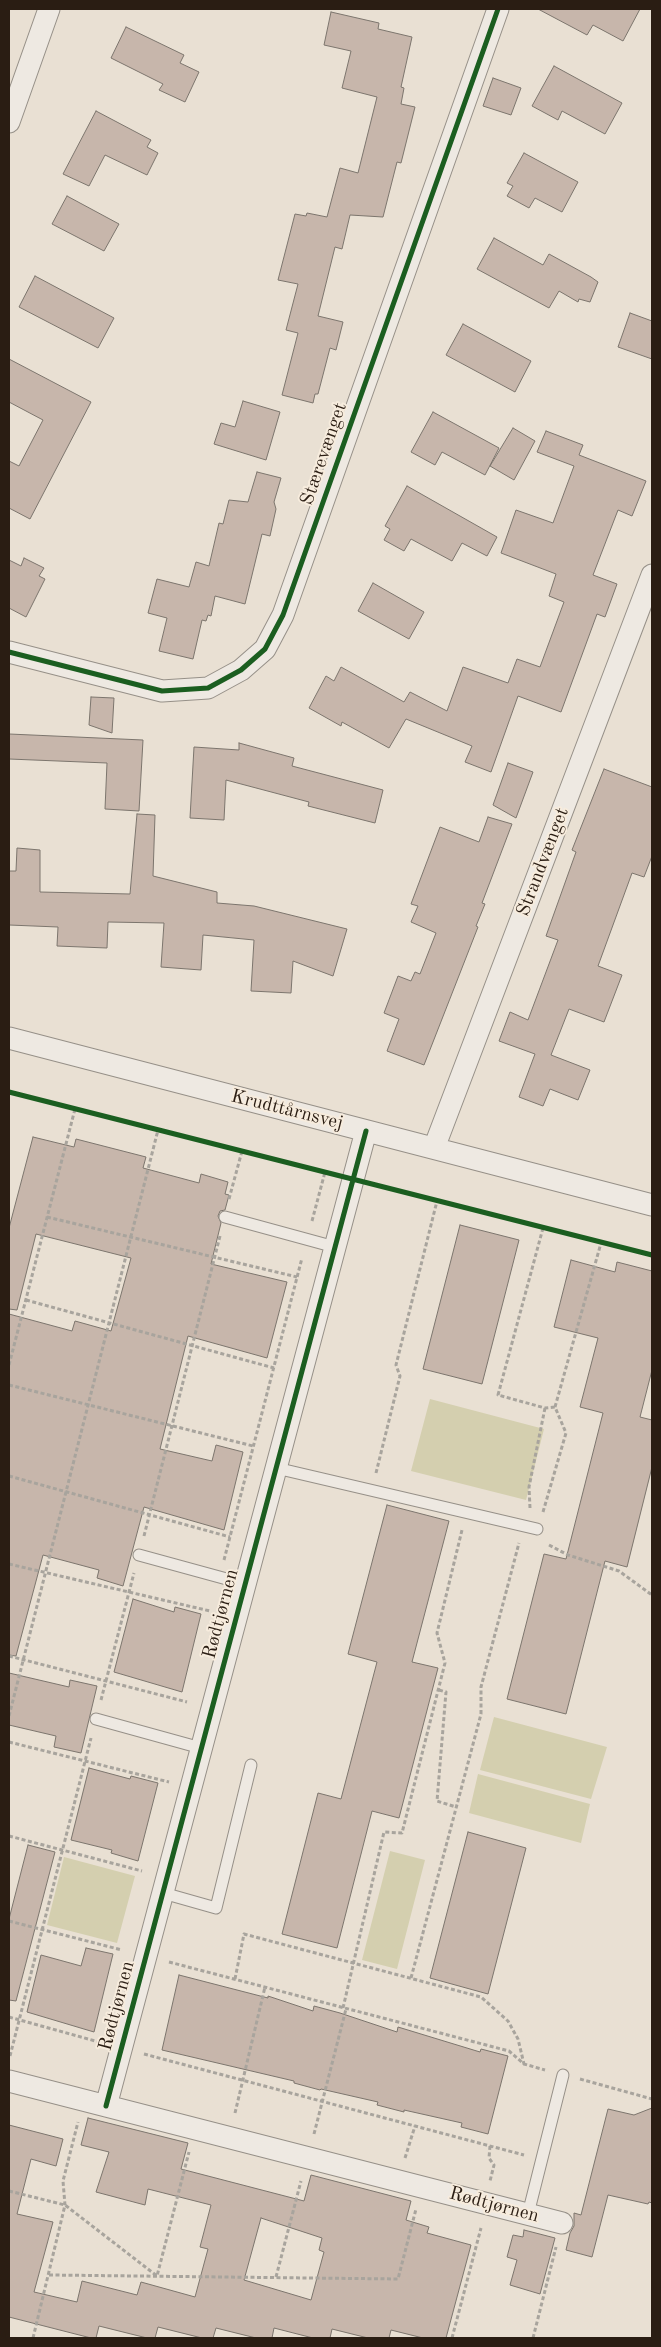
<!DOCTYPE html>
<html>
<head>
<meta charset="utf-8">
<style>
  body { margin:0 }
  #map { position:relative; width:661px; height:2347px; overflow:hidden; background:#e9e0d3; font-family:"Old Standard TT",serif }
  canvas { display:block }
  .frame { position:absolute; inset:0; border:10px solid #2a1d13; pointer-events:none }
</style>
</head>
<body>
<div id="map">
<canvas width="661" height="2347"></canvas>
<div class="frame"></div>
</div>
<script>
const ctx = document.querySelector('canvas').getContext('2d');
ctx.lineJoin = 'round';
function fill(path, color) { ctx.fillStyle = color; ctx.fill(path, 'evenodd'); }
const toPath = rows => new Path2D(rows.map(r => 'M' + r).join(''));
function trace(path, color, width, dash) { ctx.strokeStyle = color; ctx.lineWidth = width; ctx.lineCap = dash ? 'butt' : 'round'; ctx.setLineDash(dash || []); ctx.stroke(path); }
function label(font, color, halo, rows, align = 'center') {
  ctx.font = font + ' "Old Standard TT",serif'; ctx.lineWidth = 4; ctx.setLineDash([]); ctx.textBaseline = 'middle'; ctx.strokeStyle = halo; ctx.fillStyle = color; for (const [text, x, y, turn = 0] of rows) {
    ctx.save(); ctx.translate(x, y); ctx.rotate((+turn || 0) * Math.PI / 180); ctx.textAlign = isNaN(turn) ? turn : align; if (halo) ctx.strokeText(text, 0, 0); ctx.fillText(text, 0, 0); ctx.restore();
  }
}
const green = toPath([
  [430,1399,544,1429,526,1500,411,1471],
  [494,1717,607,1747,591,1799,480,1770],
  [478,1774,590,1804,581,1843,469,1813],
  [390,1851,425,1860,397,1969,362,1960],
  [64,1857,135,1876,117,1943,47,1925]
]);
const building = toPath([
  [538,9,640,9,623,41,593,25,587,35,538,9],
  [331,12,379,23,378,29,412,37,401,87,404,88,401,104,415,107,401,163,397,162,383,217,350,215,342,249,335,247,318,316,343,322,336,350,330,348,318,394,315,394,313,403,282,395,298,333,286,330,298,284,278,280,295,214,306,216,307,213,327,217,340,168,358,173,377,97,342,88,351,51,324,45,331,12],
  [126,27,184,55,180,63,199,72,185,102,159,90,163,84,111,58,126,27],
  [554,66,622,103,605,134,562,111,558,120,532,106,554,66],
  [493,78,521,88,511,115,483,106,493,78],
  [96,111,151,140,147,147,158,153,147,175,105,155,89,186,63,174,96,111],
  [524,153,578,182,562,212,535,198,529,208,507,196,513,186,507,183,524,153],
  [67,196,119,224,104,251,52,224,67,196],
  [494,238,543,265,549,254,591,277,598,282,590,302,579,299,578,302,559,291,549,308,477,269,494,238],
  [35,276,114,318,98,348,19,307,35,276],
  [630,313,652,321,652,359,618,347,630,313],
  [463,324,531,361,515,392,446,355,463,324],
  [9,359,91,402,30,519,9,508,9,461,19,466,43,420,9,402,9,359],
  [243,401,280,412,266,460,214,444,221,423,235,427,243,401],
  [433,412,499,448,485,475,442,452,435,465,411,452,433,412],
  [513,428,535,441,514,480,490,466,513,428],
  [546,431,583,445,579,455,646,481,632,516,618,510,593,575,617,584,605,617,597,614,561,712,518,696,491,772,465,762,472,746,406,719,389,748,342,722,341,726,309,708,326,676,334,681,341,667,404,702,410,692,447,711,463,667,508,683,517,659,540,667,564,602,549,596,556,574,501,553,516,510,553,523,574,466,537,452,546,431],
  [257,472,281,478,274,502,276,509,270,536,262,534,245,604,215,596,211,616,208,615,206,621,202,620,193,659,159,651,167,618,148,613,157,579,189,587,196,562,209,566,219,523,223,524,229,500,248,502,257,472],
  [407,486,497,537,487,556,462,543,452,561,411,539,404,551,384,540,390,529,385,526,407,486],
  [24,558,44,568,39,576,45,579,26,617,9,608,9,560,21,566,24,558],
  [373,583,424,612,409,639,358,611,373,583],
  [91,697,114,698,112,733,89,725,91,697],
  [9,734,143,740,139,811,105,809,107,763,9,759,9,734],
  [239,743,294,758,292,766,383,790,375,823,308,806,309,802,226,780,224,820,190,818,194,747,239,750,239,743],
  [508,763,533,772,516,818,493,805,508,763],
  [604,769,652,787,652,856,644,877,632,873,598,966,622,975,604,1022,569,1009,551,1055,590,1070,578,1100,550,1089,543,1106,519,1097,535,1054,499,1041,510,1012,528,1020,558,940,546,936,576,852,572,850,604,769],
  [137,814,155,815,153,876,217,892,217,903,254,906,347,929,333,976,293,961,291,993,251,991,254,940,203,935,201,970,161,967,164,923,108,922,107,948,57,946,58,927,9,925,9,871,16,871,17,848,40,850,40,892,130,894,137,814],
  [488,817,512,824,482,903,485,904,476,926,478,927,424,1065,387,1051,399,1019,384,1013,398,976,411,981,415,972,420,974,436,933,411,922,418,906,411,904,440,827,479,842,488,817],
  [33,1137,74,1147,76,1139,146,1157,143,1168,199,1183,201,1174,228,1182,225,1194,229,1195,225,1210,220,1211,218,1216,221,1223,211,1264,287,1282,267,1358,188,1336,160,1449,212,1461,216,1445,243,1452,224,1530,144,1507,123,1586,97,1578,99,1570,43,1555,16,1656,9,1655,9,1314,72,1331,75,1321,111,1331,131,1258,36,1234,17,1310,9,1309,9,1228,33,1137],
  [460,1225,519,1240,482,1384,423,1369,460,1225],
  [571,1260,615,1272,617,1262,652,1271,652,1370,640,1417,652,1420,652,1467,627,1567,605,1561,566,1714,507,1699,544,1554,566,1559,603,1413,580,1407,598,1338,554,1327,571,1260],
  [387,1505,449,1521,412,1662,438,1668,399,1818,372,1811,337,1948,282,1934,318,1793,341,1799,377,1662,348,1654,387,1505],
  [133,1599,174,1612,175,1607,201,1614,182,1692,114,1672,133,1599],
  [9,1673,69,1687,70,1680,97,1686,81,1753,54,1747,56,1736,9,1725,9,1673],
  [89,1768,130,1779,131,1776,158,1783,138,1861,111,1853,112,1850,71,1840,89,1768],
  [468,1832,526,1848,488,1994,430,1978,468,1832],
  [28,1845,55,1852,16,2001,9,2000,9,1919,28,1845],
  [86,1948,113,1954,94,2032,27,2012,41,1955,81,1966,86,1948],
  [179,1975,268,1998,268,1996,313,2011,314,2006,340,2013,397,2032,398,2027,480,2052,481,2049,508,2056,488,2134,461,2127,462,2123,404,2110,404,2112,377,2105,378,2102,321,2089,320,2090,294,2083,294,2081,162,2050,179,1975],
  [652,2108,652,2203,649,2202,648,2204,608,2195,592,2257,566,2250,570,2233,574,2226,574,2213,581,2215,608,2109,634,2115,652,2108],
  [88,2118,188,2143,181,2169,304,2201,311,2175,411,2201,406,2220,429,2227,427,2233,471,2245,446,2338,423,2338,391,2330,389,2338,368,2338,332,2329,330,2338,313,2338,274,2328,272,2338,256,2338,216,2328,213,2338,202,2338,158,2327,155,2338,147,2338,99,2326,96,2338,91,2338,9,2317,9,2125,63,2139,56,2166,31,2159,17,2214,53,2222,34,2292,77,2302,82,2281,137,2295,141,2282,195,2297,208,2249,200,2247,211,2205,148,2189,145,2205,96,2192,109,2152,81,2145,88,2118],
  [261,2218,322,2238,319,2250,324,2252,311,2300,244,2280,261,2218],
  [524,2230,555,2238,540,2294,510,2285,517,2260,507,2257,513,2235,523,2237,524,2230]
]);
const path = toPath([
  [229,1199,242,1151],
  [47,1217,297,1277],
  [312,1221,325,1172],
  [543,1228,498,1395,545,1408,555,1407],
  [26,1300,274,1368],
  [9,1365,75,1109],
  [9,1385,253,1446],
  [376,1473,400,1376,396,1365,437,1201],
  [9,1476,230,1537],
  [530,1508,529,1487,545,1408],
  [543,1512,566,1433,555,1407,601,1243],
  [144,1536,220,1236],
  [549,1545,568,1555,619,1571,652,1595],
  [224,1560,302,1258],
  [9,1564,210,1611],
  [9,1656,187,1702],
  [439,1690,446,1692,437,1801,456,1807],
  [101,1700,134,1573],
  [9,1716,158,1130],
  [9,1742,169,1782],
  [9,1836,142,1871],
  [9,1921,122,1950],
  [169,1962,509,2051,524,2064,545,2070],
  [411,1978,481,1714,481,1687,519,1543],
  [235,1979,244,1934,481,1997,508,2021,518,2039,524,2064],
  [343,2008,384,1832,402,1833,445,1663,437,1633,462,1530],
  [9,2017,99,2042],
  [144,2054,524,2155],
  [10,2056,91,1738],
  [580,2079,652,2099],
  [235,2113,265,1987],
  [314,2134,346,2009],
  [490,2146,489,2158,494,2165,490,2181],
  [405,2158,415,2126],
  [9,2191,65,2205,157,2276,189,2152],
  [49,2275,398,2279,416,2209],
  [276,2277,301,2181],
  [33,2338,65,2205,63,2181,78,2122],
  [452,2338,481,2228],
  [533,2338,556,2247]
]);
const service = toPath([
  [225,1217,335,1247],
  [276,1468,537,1529],
  [139,1555,245,1584],
  [96,1719,201,1748],
  [163,1893,216,1908,251,1765],
  [528,2214,563,2075]
]);
const minor = toPath([
  [9,122,49,9],
  [9,652,162,691,208,688,241,670,265,649,283,615,498,9],
  [9,1038,652,1205],
  [434,1148,652,575],
  [9,2081,562,2223],
  [106,2106,366,1131]
]);
const cycleway = toPath([
  [9,652,162,691,208,688,241,670,265,649,283,615,498,9],
  [9,1092,652,1255],
  [106,2106,366,1131]
]);
const streetNames = [
  ["Stærevænget",324,454,-71],
  ["Strandvænget",543,862,-69],
  ["Krudttårnsvej",287,1110,14],
  ["Rødtjørnen",221,1614,-75],
  ["Rødtjørnen",117,2006,-75],
  ["Rødtjørnen",494,2205,15]
];
fill(green, '#d4cfaf');
fill(building, '#c7b6ab');
trace(building, '#7c756d', 1);
trace(service, '#969088', 13);
trace(minor, '#969088', 23);
trace(path, '#a8a49d', 3, [4, 2.5]);
trace(service, '#eee9e2', 11);
trace(minor, '#eee9e2', 21);
trace(cycleway, '#1b5e20', 5);
label('19px', '#2a1d13', '#f7ecdd', streetNames);
</script>
</body>
</html>
